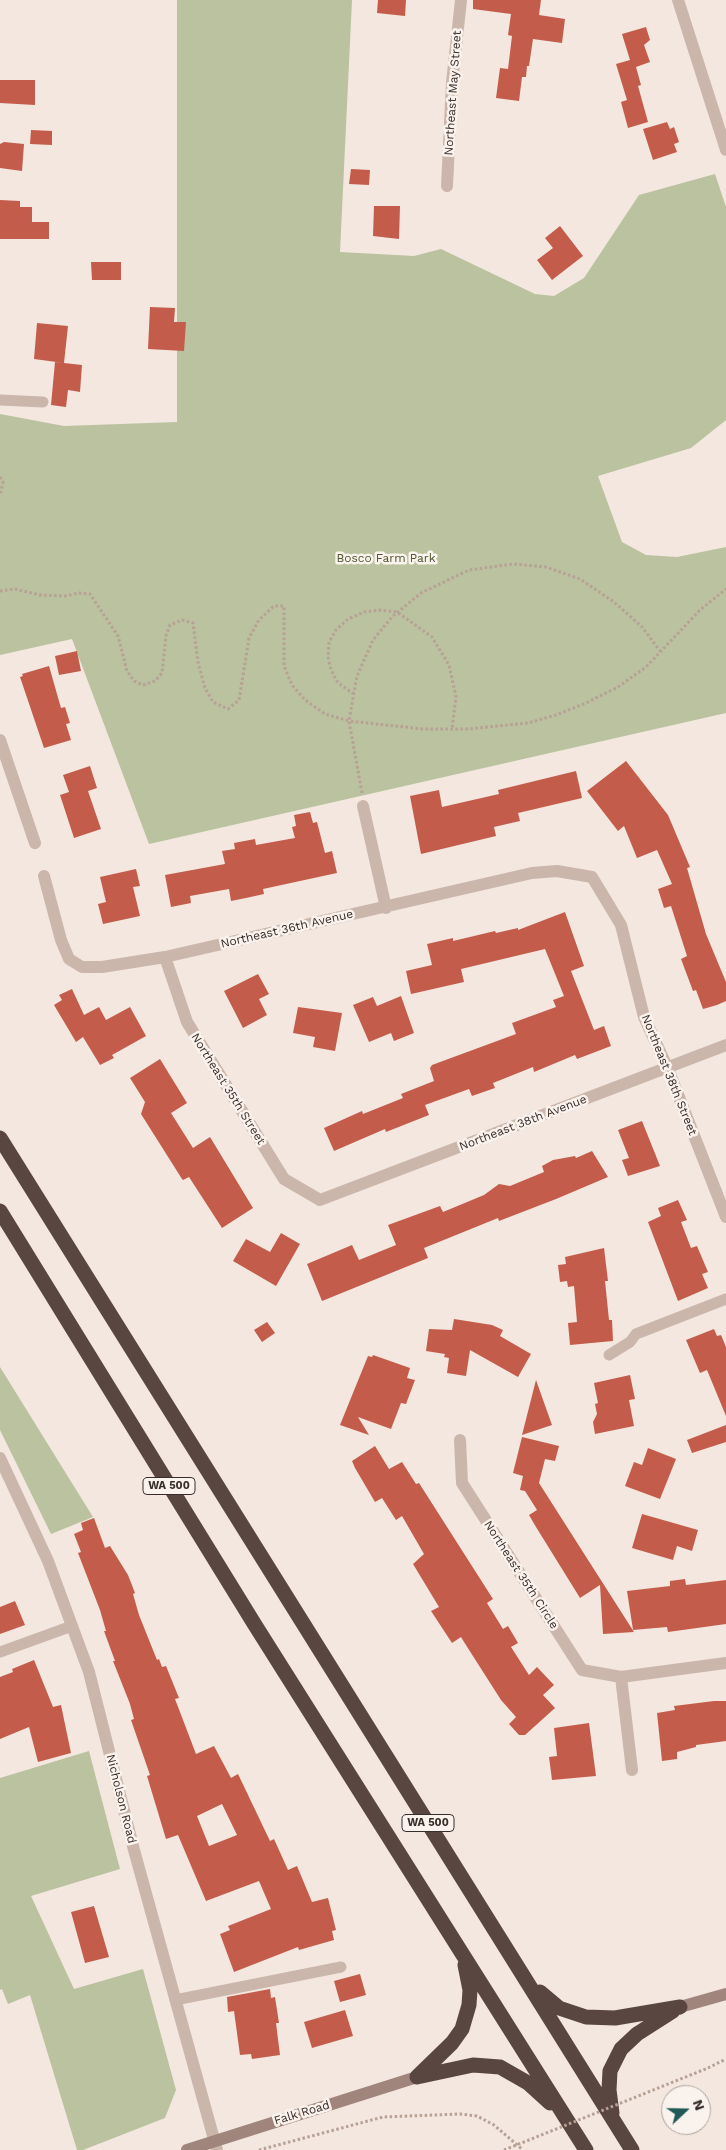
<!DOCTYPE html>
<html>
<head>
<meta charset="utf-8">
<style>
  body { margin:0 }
  #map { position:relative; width:726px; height:2150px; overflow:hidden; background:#f3e7df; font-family:"Work Sans",sans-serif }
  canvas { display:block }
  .north { position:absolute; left:661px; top:2085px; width:50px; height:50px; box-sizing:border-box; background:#faf2ec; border:1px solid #ada39e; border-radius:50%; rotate:69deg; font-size:14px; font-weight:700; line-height:20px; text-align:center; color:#392d2a }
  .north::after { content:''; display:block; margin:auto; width:18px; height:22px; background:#205a58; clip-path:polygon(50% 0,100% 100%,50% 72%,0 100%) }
</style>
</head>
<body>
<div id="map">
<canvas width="726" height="2150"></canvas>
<div class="north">N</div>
</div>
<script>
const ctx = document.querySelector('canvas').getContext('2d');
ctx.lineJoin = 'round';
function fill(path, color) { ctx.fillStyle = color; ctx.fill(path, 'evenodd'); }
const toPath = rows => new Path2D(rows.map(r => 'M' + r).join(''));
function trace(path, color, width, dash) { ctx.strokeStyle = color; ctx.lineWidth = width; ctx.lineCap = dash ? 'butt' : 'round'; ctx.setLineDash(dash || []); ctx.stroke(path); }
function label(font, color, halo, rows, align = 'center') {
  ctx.font = font + ' "Work Sans",sans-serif'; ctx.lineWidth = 5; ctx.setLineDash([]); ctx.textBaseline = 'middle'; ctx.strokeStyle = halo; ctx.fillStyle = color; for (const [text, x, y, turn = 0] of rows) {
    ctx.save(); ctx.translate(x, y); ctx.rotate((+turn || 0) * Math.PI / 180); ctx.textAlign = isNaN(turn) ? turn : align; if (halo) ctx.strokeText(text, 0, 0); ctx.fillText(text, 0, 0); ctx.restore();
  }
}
const green = toPath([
  [177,0,352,0,340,252,414,256,441,249,535,294,554,296,584,278,639,195,715,174,726,207,726,420,691,448,598,476,622,542,646,555,677,557,726,547,726,713,149,844,72,639,0,655,0,414,64,426,177,422],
  [0,1367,93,1517,51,1534,0,1430],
  [89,1751,120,1869,31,1896,74,1989,143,1969,176,2090,165,2118,83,2150,77,2150,30,1995,8,2004,2,1989,0,1990,0,1778]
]);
const building = toPath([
  [378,0,406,0,405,16,377,13],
  [473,0,541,0,539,15,565,19,562,43,533,39,529,66,527,66,526,77,522,77,519,101,496,98,500,68,508,69,512,36,508,35,511,14,473,9],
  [646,27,650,40,644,45,650,62,636,67,641,85,638,86,648,122,628,128,621,102,627,100,616,64,630,60,622,34],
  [0,80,35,80,35,105,0,103],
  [667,122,670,129,674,127,679,142,674,144,677,152,653,160,643,129],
  [31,130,52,131,52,145,30,144],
  [4,142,24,144,22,171,0,168,0,144],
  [351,169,370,170,369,185,349,184],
  [0,200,20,201,20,207,32,207,32,222,49,222,49,239,0,239],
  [374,206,400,206,399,239,373,236],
  [560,226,583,256,552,280,537,260,553,248,545,238],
  [91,262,121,262,121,280,92,280],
  [150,307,175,308,174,322,186,322,184,351,148,349],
  [37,323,68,326,64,363,34,359],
  [55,362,82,365,80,392,68,390,66,407,51,405],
  [77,651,81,671,59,675,55,656],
  [49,666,61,708,65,707,70,723,66,724,71,740,44,748,20,677,23,676,22,674],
  [626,761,668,815,690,867,687,868,706,934,726,982,726,1001,717,1005,703,1009,696,990,693,991,681,959,687,956,671,906,664,908,658,889,672,884,657,850,637,858,624,826,618,831,587,791],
  [90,766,97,788,88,791,101,829,74,838,60,795,69,792,63,775],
  [576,771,582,798,518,813,520,821,494,827,496,836,421,854,410,796,439,790,442,807,499,794,498,790],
  [310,812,313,823,317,822,325,853,332,851,337,873,263,889,264,894,246,898,231,901,229,889,190,896,191,903,171,907,165,875,225,864,222,851,235,849,234,843,255,839,256,845,295,838,292,827,296,826,294,815],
  [136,869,140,886,133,887,140,916,103,924,98,904,106,902,100,877],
  [565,912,584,966,571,971,594,1030,604,1026,611,1046,577,1059,575,1055,534,1072,533,1067,493,1083,495,1088,472,1096,469,1089,425,1105,429,1115,386,1132,385,1129,334,1151,324,1128,362,1111,363,1114,403,1098,401,1094,434,1081,430,1068,432,1065,516,1034,512,1023,556,1007,553,1000,564,996,545,949,461,969,464,982,411,994,406,971,432,965,427,944,453,938,453,941,495,931,496,933,518,928,518,930],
  [258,974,269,994,259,999,267,1015,243,1028,224,991],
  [72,989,84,1015,99,1007,106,1020,130,1007,146,1036,112,1055,114,1058,100,1065,83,1037,76,1042,54,1005,62,1000,59,995],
  [401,996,414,1033,394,1041,391,1033,369,1042,353,1005,373,997,377,1006],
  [298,1007,342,1013,335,1051,313,1047,315,1037,293,1033],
  [160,1059,187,1103,171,1113,193,1148,210,1137,253,1208,222,1228,189,1177,183,1180,182,1179,141,1114,145,1102,130,1078],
  [642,1121,660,1166,628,1176,622,1160,629,1158,618,1130],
  [592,1151,608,1177,556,1199,499,1221,498,1218,424,1248,428,1258,322,1301,307,1264,352,1245,359,1260,396,1245,388,1225,440,1206,443,1212,484,1195,499,1184,510,1186,544,1172,542,1166,553,1160,575,1156,576,1158],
  [678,1200,687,1220,681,1222,691,1248,697,1246,708,1272,702,1274,708,1288,678,1301,648,1222,661,1216,658,1208],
  [281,1233,300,1244,276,1286,233,1261,246,1239,270,1252],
  [604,1248,608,1281,605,1281,609,1320,612,1320,613,1341,570,1345,568,1323,577,1322,574,1286,568,1287,567,1281,560,1282,558,1265,566,1264,565,1257],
  [454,1319,492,1325,503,1330,500,1336,531,1354,518,1377,470,1350,466,1376,447,1373,449,1358,444,1357,445,1354,426,1351,429,1329,452,1330],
  [267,1322,275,1333,262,1342,254,1330],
  [714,1329,717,1336,721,1335,726,1347,726,1416,707,1370,700,1373,686,1340],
  [373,1355,410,1368,407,1378,415,1380,406,1404,401,1403,391,1429,358,1417,369,1435,340,1425,368,1356,372,1357],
  [630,1375,635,1399,629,1400,634,1426,595,1434,593,1422,597,1414,595,1404,598,1403,594,1383],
  [536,1380,552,1425,522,1435],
  [726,1425,726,1442,692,1453,687,1440],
  [522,1437,559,1446,555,1461,545,1459,539,1483,634,1632,603,1634,600,1585,580,1598,536,1527,529,1515,537,1510,525,1491,520,1490,523,1476,513,1473],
  [375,1446,389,1469,402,1462,416,1484,419,1483,493,1599,487,1603,503,1629,508,1626,518,1643,511,1647,529,1675,537,1667,554,1685,543,1695,555,1708,525,1735,519,1735,509,1724,516,1717,501,1700,464,1642,461,1637,452,1643,431,1611,439,1607,413,1564,424,1554,402,1516,396,1520,382,1498,375,1502,355,1468,352,1461],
  [648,1448,676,1459,660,1499,625,1486,634,1462,642,1465],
  [642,1514,698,1530,692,1551,677,1546,673,1560,632,1548],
  [94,1518,105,1548,110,1546,128,1575,135,1593,133,1594,139,1615,157,1660,159,1659,162,1667,166,1666,179,1698,175,1699,196,1754,214,1746,231,1778,238,1774,270,1841,274,1839,288,1870,297,1866,312,1902,328,1898,336,1930,332,1931,334,1940,299,1950,298,1947,234,1972,220,1934,230,1930,228,1926,271,1909,259,1881,206,1901,178,1835,166,1839,147,1776,150,1775,131,1720,134,1719,130,1704,113,1661,115,1661,104,1631,106,1631,100,1610,78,1553,81,1552,74,1534,83,1530,81,1523],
  [222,1804,237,1835,209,1846,197,1816],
  [685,1579,686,1585,726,1580,726,1624,668,1632,667,1627,633,1630,627,1591,670,1586,670,1581],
  [15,1601,25,1625,0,1634,0,1607],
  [34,1660,53,1707,61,1705,71,1753,38,1762,29,1727,0,1739,0,1677,13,1672,12,1669],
  [714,1701,726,1701,726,1741,696,1745,696,1747,677,1752,677,1759,662,1761,657,1713,675,1710,674,1706],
  [589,1723,596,1776,552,1780,549,1757,557,1756,554,1728],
  [94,1906,109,1957,85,1963,71,1912],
  [360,1974,366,1995,340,2002,334,1981],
  [270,1989,271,1998,275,1997,279,2023,276,2023,280,2055,252,2059,251,2054,240,2055,234,2011,228,2012,227,1997],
  [345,2010,353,2036,312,2048,304,2022]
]);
const path = toPath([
  [0,477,3,482,0,496],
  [0,591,15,589,40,595,65,596,79,593,90,594,118,636,127,671,134,681,143,685,155,681,162,673,166,636,170,625,182,620,193,623,198,662,205,688,213,702,228,709,239,700,249,638,259,620,274,606,284,606,284,666,292,685,305,700,325,714,349,721,357,676,373,640,392,617,421,593,469,570,513,564,546,567,580,579,614,602,642,627,660,651],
  [354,694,338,683,331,670,328,657,329,642,336,630,348,619,364,612,380,610,397,612,432,637,449,665,456,697,452,729],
  [362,793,349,721,423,729,469,729,528,723,556,715,586,703,618,687,646,667,700,610,726,589],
  [708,2068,726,2059],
  [259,2150,383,2117,460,2114,477,2116,494,2125,523,2150]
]);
const lane = toPath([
  [0,400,43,402],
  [609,1355,630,1342,636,1334,726,1299],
  [0,1652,72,1626],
  [175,2000,341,1967]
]);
const street = toPath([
  [678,0,726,150],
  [447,186,452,83,461,0],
  [0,740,35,843],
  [363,806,386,908],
  [44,876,61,940,69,959,82,967,102,967,165,957,532,873,557,871,592,877,621,925,644,1017,668,1069,726,1217],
  [165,957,187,1022,284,1179,320,1200,726,1045],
  [460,1440,462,1483,582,1670,621,1677,726,1663],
  [0,1458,48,1561,89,1672,134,1850,217,2150],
  [621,1677,632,1770]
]);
const secondary = toPath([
  [680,2007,726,1994],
  [187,2150,417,2077]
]);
const highway = toPath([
  [0,1138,632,2150],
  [0,1211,255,1625,586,2150],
  [540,1992,559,2008,586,2017,615,2018,680,2007],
  [417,2077,473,2065,500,2067,528,2083,550,2103],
  [417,2077,452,2043,462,2029,469,2005,470,1990,465,1965],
  [612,2113,609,2090,610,2071,621,2049,637,2034,673,2011]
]);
const pathBridge = toPath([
  [504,2150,708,2068]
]);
const shields = [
  [169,1486,52],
  [428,1823,52]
];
const shieldNames = [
  ["WA 500",169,1486],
  ["WA 500",428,1823]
];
const streetNames = [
  ["Northeast May Street",453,93,-86],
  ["Northeast 36th Avenue",287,929,-13],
  ["Northeast 38th Street",669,1075,68],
  ["Northeast 35th Street",228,1089,58],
  ["Northeast 38th Avenue",523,1123,-21],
  ["Northeast 35th Circle",521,1575,57],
  ["Nicholson Road",121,1799,76],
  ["Falk Road",302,2113,-17]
];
const parkNames = [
  ["Bosco Farm Park",386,558]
];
fill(green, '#bac29f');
fill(building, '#c45c4c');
trace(path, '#b7a095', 3, [2.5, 2.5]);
trace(lane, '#cbb6ab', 11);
trace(street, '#cbb6ab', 12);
trace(secondary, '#9f857c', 12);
trace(highway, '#5a4641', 15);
trace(pathBridge, '#b7a095', 3, [2.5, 2.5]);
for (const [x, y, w] of shields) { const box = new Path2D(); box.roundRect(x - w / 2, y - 8.5, w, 17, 4); ctx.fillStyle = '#faf2ec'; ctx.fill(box); trace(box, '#392d2a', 1); }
label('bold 11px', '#392d2a', null, shieldNames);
label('12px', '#392d2a', '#faf2ec', streetNames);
label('12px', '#4c572e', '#faf2ec', parkNames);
</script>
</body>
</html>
